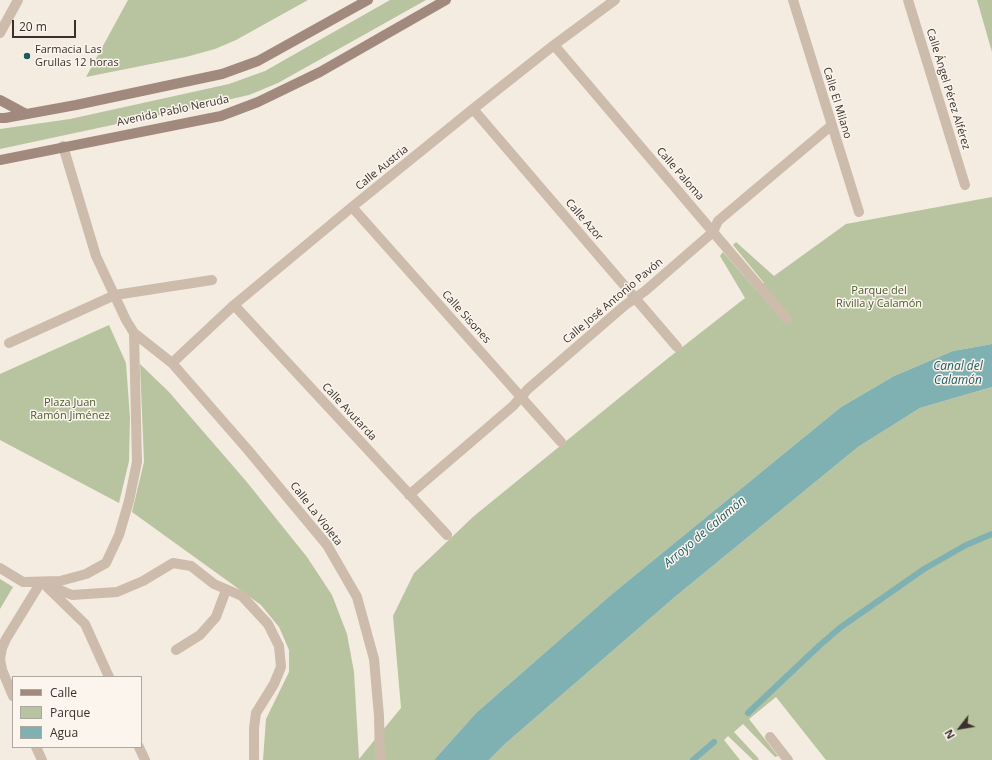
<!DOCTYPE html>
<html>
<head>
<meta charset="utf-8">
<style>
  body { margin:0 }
  #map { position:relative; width:992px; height:760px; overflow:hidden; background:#f4ebe1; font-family:"Open Sans",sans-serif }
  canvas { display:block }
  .legend { position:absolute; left:12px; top:676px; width:130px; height:72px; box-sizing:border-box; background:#fbf5ee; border:1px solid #aea6a0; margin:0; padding:5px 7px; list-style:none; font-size:12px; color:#3b302b }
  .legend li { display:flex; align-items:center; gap:8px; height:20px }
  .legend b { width:20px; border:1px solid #aea6a0 }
  .north { position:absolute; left:940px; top:708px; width:40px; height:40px; -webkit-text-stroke:3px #fbf5ee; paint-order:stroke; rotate:239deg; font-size:11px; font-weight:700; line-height:16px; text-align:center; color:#3b302b }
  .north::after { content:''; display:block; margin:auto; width:14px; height:18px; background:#3b302b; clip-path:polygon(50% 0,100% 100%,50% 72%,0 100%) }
  .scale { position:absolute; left:12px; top:20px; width:64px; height:18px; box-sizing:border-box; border:2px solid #3b302b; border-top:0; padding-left:5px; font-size:12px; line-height:14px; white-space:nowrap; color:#3b302b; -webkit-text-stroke:3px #fbf5ee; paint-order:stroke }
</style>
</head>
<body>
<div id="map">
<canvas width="992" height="760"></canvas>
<ul class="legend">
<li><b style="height:5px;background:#a18a7d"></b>Calle</li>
<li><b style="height:11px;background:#b8c4a0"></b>Parque</li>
<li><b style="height:11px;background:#7fb0b2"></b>Agua</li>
</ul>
<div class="north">N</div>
<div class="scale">20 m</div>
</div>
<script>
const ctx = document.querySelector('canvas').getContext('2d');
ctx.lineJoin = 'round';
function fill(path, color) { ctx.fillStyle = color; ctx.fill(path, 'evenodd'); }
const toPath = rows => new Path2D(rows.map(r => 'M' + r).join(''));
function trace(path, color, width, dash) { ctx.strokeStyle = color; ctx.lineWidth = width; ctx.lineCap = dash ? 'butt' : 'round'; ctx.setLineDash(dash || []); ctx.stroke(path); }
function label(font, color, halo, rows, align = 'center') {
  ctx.font = font + ' "Open Sans",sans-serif'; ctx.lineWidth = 3; ctx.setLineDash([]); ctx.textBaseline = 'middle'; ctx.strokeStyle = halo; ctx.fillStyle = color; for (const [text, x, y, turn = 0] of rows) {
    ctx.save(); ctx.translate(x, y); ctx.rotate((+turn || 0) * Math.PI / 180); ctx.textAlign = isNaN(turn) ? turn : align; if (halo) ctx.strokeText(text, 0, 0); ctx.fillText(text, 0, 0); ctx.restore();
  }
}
const green = toPath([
  [128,0,308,0,236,40,215,49,186,57,86,77],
  [390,0,426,0,278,83,249,95,187,109,0,149,0,129,70,119,229,84,265,71],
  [977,0,992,0,992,52],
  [992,197,992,344,953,351,894,376,841,407,612,594,476,713,434,760,263,760,266,719,289,672,289,650,279,627,261,605,132,512,144,462,140,364,169,392,246,481,307,557,332,595,347,634,354,672,359,759,401,708,393,616,414,573,474,516,667,359,745,298,720,256,723,252,756,290,764,283,733,245,736,242,774,276,846,224],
  [109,325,126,363,130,418,129,461,119,503,0,440,0,374],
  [992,387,992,760,826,760,776,697,749,719,778,756,775,757,743,724,734,732,759,759,758,760,753,760,728,736,724,740,740,760,489,760,506,743,676,596,858,447,920,408],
  [0,579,13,587,0,609]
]);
const water = toPath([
  [992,344,992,387,920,408,858,447,676,596,506,743,489,760,434,760,476,713,612,594,841,407,894,376,953,351]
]);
const stream = toPath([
  [748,713,820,645,841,627,924,569,966,545,992,534],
  [693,760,714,742]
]);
const street = toPath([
  [793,0,859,212],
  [908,0,965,185],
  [0,33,18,0],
  [554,45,787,319],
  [473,109,677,347],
  [63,146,96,256,126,320,134,333,172,363,248,450,327,545,357,597,374,659,379,716,380,760],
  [352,207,561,442],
  [234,305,447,535],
  [9,343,115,295,212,280],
  [172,363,234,305,352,207,473,109,554,45,615,0],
  [409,495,513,406,528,389,624,306,645,291,713,232,718,221,832,125],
  [0,568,23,582,60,581,86,574,106,563,119,535,129,501,137,462,134,333],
  [41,582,72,595,117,592,143,581,173,563,191,566,214,584,242,596,268,624,279,646,281,667,274,684,256,713,254,728,254,760],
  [47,587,85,624,109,677],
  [176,650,200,635,216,617,226,590],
  [0,659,2,648,6,639,41,582],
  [0,659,2,670,13,696],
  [770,737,788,760],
  [36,747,42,760],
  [139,747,145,760]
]);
const secondary = toPath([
  [0,100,26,114],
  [0,118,5,118,76,105,222,74,258,61,368,0],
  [0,160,221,116,258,102,320,72,446,0]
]);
const markers = [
  [27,56,4,"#1f5a5e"]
];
const poiNames = [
  ["Farmacia Las",35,50],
  ["Grullas 12 horas",35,63]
];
const streetNames = [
  ["Calle Ángel Pérez Alférez",948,89,73],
  ["Calle El Milano",837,103,73],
  ["Avenida Pablo Neruda",173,111,-12],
  ["Calle Austria",382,168,-39],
  ["Calle Paloma",680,174,49],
  ["Calle Azor",584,220,49],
  ["Calle José Antonio Pavón",613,301,-40],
  ["Calle Sisones",466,317,48],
  ["Calle Avutarda",349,412,47],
  ["Calle La Violeta",316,514,52]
];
const parkNames = [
  ["Parque del",879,291],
  ["Rivilla y Calamón",879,304],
  ["Plaza Juan",70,403],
  ["Ramón Jiménez",70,416]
];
const waterNames = [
  ["Canal del",958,367],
  ["Calamón",958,381],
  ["Arroyo de Calamón",705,532,-40]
];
fill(green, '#b8c4a0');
fill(water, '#7fb0b2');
trace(stream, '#7fb0b2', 6);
trace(street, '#cdbbac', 10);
trace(secondary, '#a18a7d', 10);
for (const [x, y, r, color] of markers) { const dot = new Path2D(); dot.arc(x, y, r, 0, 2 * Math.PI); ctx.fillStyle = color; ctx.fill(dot); trace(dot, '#fbf5ee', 1.5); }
label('11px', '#3b302b', '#fbf5ee', poiNames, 'left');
label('11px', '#3b302b', '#fbf5ee', streetNames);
label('11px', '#4a5a2e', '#fbf5ee', parkNames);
label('italic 12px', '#1f5a5e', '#fbf5ee', waterNames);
</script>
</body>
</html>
